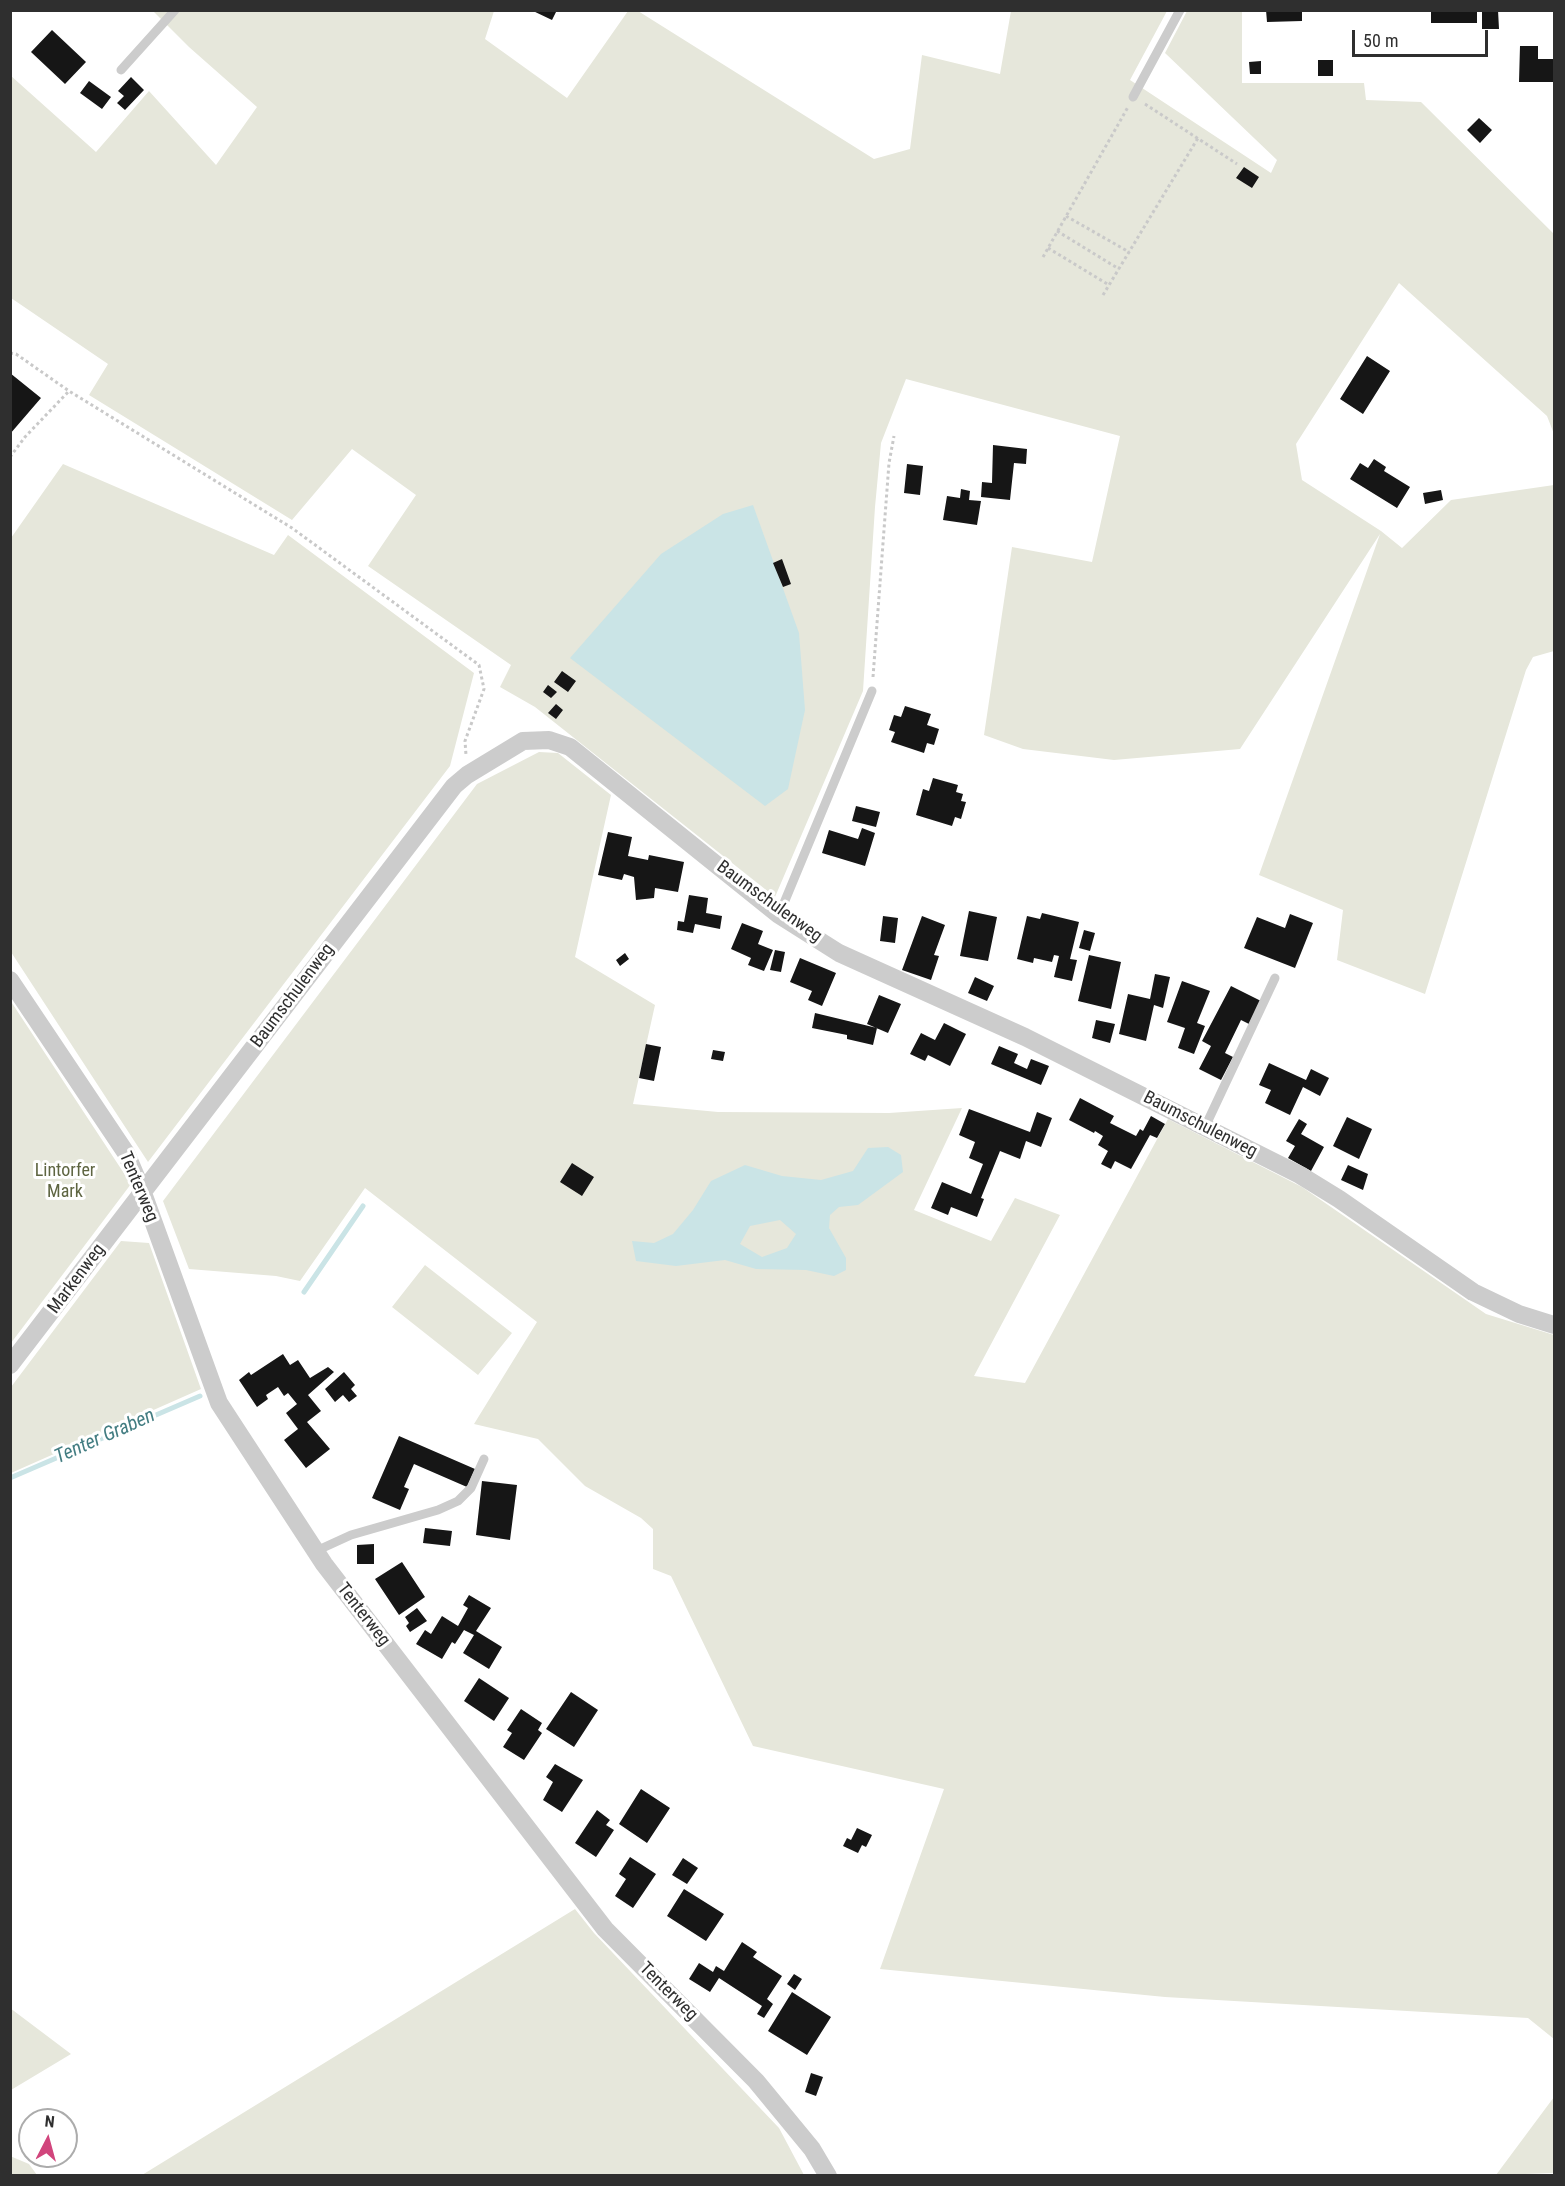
<!DOCTYPE html>
<html>
<head>
<meta charset="utf-8">
<style>
  body { margin:0 }
  #map { position:relative; width:1565px; height:2186px; overflow:hidden; background:#fff; font-family:"Roboto Condensed",sans-serif }
  canvas { display:block }
  .frame { position:absolute; inset:0; border:12px solid #2f2f2f; pointer-events:none }
  .north { position:absolute; left:18px; top:2108px; width:60px; height:60px; box-sizing:border-box; background:#fff; border:2px solid #acacac; border-radius:50%; rotate:6deg; font-size:16px; font-weight:700; line-height:24px; text-align:center; color:#2f2f2f }
  .north::after { content:''; display:block; margin:auto; width:21px; height:27px; background:#d1457c; clip-path:polygon(50% 0,100% 100%,50% 72%,0 100%) }
  .scale { position:absolute; left:1352px; top:30px; width:136px; height:27px; box-sizing:border-box; border:3px solid #2f2f2f; border-top:0; padding-left:8px; font-size:18px; line-height:21px; white-space:nowrap; color:#2f2f2f; -webkit-text-stroke:4px #fff; paint-order:stroke }
</style>
</head>
<body>
<div id="map">
<canvas width="1565" height="2186"></canvas>
<div class="frame"></div>
<div class="north">N</div>
<div class="scale">50 m</div>
</div>
<script>
const ctx = document.querySelector('canvas').getContext('2d');
ctx.lineJoin = 'round';
function fill(path, color) { ctx.fillStyle = color; ctx.fill(path, 'evenodd'); }
const toPath = rows => new Path2D(rows.map(r => 'M' + r).join(''));
function trace(path, color, width, dash) { ctx.strokeStyle = color; ctx.lineWidth = width; ctx.lineCap = dash ? 'butt' : 'round'; ctx.setLineDash(dash || []); ctx.stroke(path); }
function label(font, color, halo, rows, align = 'center') {
  ctx.font = font + ' "Roboto Condensed",sans-serif'; ctx.lineWidth = 6; ctx.setLineDash([]); ctx.textBaseline = 'middle'; ctx.strokeStyle = halo; ctx.fillStyle = color; for (const [text, x, y, turn = 0] of rows) {
    ctx.save(); ctx.translate(x, y); ctx.rotate((+turn || 0) * Math.PI / 180); ctx.textAlign = isNaN(turn) ? turn : align; if (halo) ctx.strokeText(text, 0, 0); ctx.fillText(text, 0, 0); ctx.restore();
  }
}
const green = toPath([
  [1242,10,1242,83,1364,83,1366,100,1421,102,1554,234,1554,434,1547,416,1399,283,1296,444,1302,480,1381,531,1402,548,1451,500,1554,485,1554,651,1533,657,1526,670,1425,994,1337,960,1343,910,1259,875,1380,534,1240,749,1114,760,1023,749,984,735,1012,547,1092,562,1120,436,906,379,881,443,875,507,863,691,775,897,535,707,500,687,511,665,368,566,416,495,352,449,292,520,89,395,108,364,11,298,10,75,96,152,149,91,216,165,257,107,189,47,153,11,494,11,485,39,567,98,628,11,638,11,874,159,910,149,922,55,1000,74,1011,11,1167,11,1130,80,1271,173,1277,160,1165,53,1187,11],
  [63,464,274,555,288,535,474,673,450,766,148,1162,11,952,11,538],
  [539,752,558,753,611,795,575,957,655,1005,633,1104,718,1112,889,1113,962,1108,914,1210,991,1241,1015,1198,1060,1215,974,1376,1025,1383,1168,1119,1302,1187,1486,1314,1554,1335,1554,2039,1528,2018,1165,1997,880,1969,944,1789,753,1746,671,1576,653,1569,653,1529,641,1518,585,1486,538,1439,474,1424,537,1322,365,1188,300,1281,276,1276,189,1269,163,1201,477,784],
  [10,1000,131,1184,11,1343,10,1343],
  [121,1241,149,1243,201,1389,11,1473,11,1387],
  [425,1265,512,1333,478,1375,392,1307],
  [575,1909,594,1933,779,2128,804,2175,142,2175],
  [10,2008,71,2054,11,2090,10,2090],
  [1554,2097,1554,2173,1496,2175],
  [10,2156,29,2164,37,2175,11,2175]
]);
const water = toPath([
  [753,505,799,633,805,710,788,789,765,806,570,658,661,554,723,514],
  [888,1147,901,1155,903,1172,858,1205,839,1207,830,1215,829,1228,846,1258,846,1270,834,1276,806,1270,756,1269,725,1260,676,1266,636,1261,632,1241,654,1243,673,1234,693,1210,711,1181,745,1165,782,1176,821,1180,853,1171,868,1148],
  [780,1220,796,1234,787,1248,762,1257,740,1244,750,1226]
]);
const stream = toPath([
  [304,1292,363,1206],
  [10,1478,200,1396]
]);
const building = toPath([
  [531,10,557,10,552,20],
  [1266,10,1302,10,1302,21,1267,22],
  [1431,10,1477,10,1477,23,1431,23],
  [1482,10,1498,10,1499,29,1482,29],
  [52,30,86,62,65,84,31,52],
  [1520,46,1538,46,1538,59,1554,59,1553,82,1519,82],
  [1318,60,1333,60,1333,76,1318,76],
  [1261,61,1261,74,1250,74,1249,62],
  [131,77,144,90,125,110,117,103,124,96,118,91],
  [89,81,111,97,102,109,80,93],
  [1479,118,1492,130,1480,143,1467,130],
  [1244,167,1259,177,1252,188,1236,178],
  [1367,356,1390,371,1363,414,1340,399],
  [10,373,41,398,10,434],
  [993,445,1027,449,1026,464,1014,463,1010,500,981,497,982,482,992,483],
  [1374,459,1386,467,1384,471,1410,487,1397,508,1350,479,1360,463,1368,468],
  [907,464,923,466,920,495,904,493],
  [961,489,970,491,969,500,981,501,977,525,943,520,947,496,960,498],
  [1441,490,1443,500,1425,504,1423,493],
  [782,559,791,584,783,587,773,563],
  [562,671,576,681,568,692,554,682],
  [548,685,557,692,551,698,543,692],
  [556,704,563,710,556,719,548,713],
  [905,706,931,714,927,725,939,729,934,745,927,743,924,753,891,742,895,732,889,730,894,715,901,717],
  [933,778,958,785,956,792,963,794,961,801,966,802,961,819,955,817,952,826,916,815,923,789,929,791],
  [856,806,880,812,876,827,852,821],
  [862,828,875,833,865,866,822,853,829,830,858,839],
  [608,832,632,837,628,856,648,860,649,855,684,862,678,892,655,888,654,898,636,900,634,877,624,874,622,880,598,875],
  [689,895,708,898,706,913,722,916,720,929,695,924,693,933,677,930,678,921,684,922],
  [969,911,997,917,988,961,960,956],
  [1042,913,1079,922,1070,959,1077,960,1072,981,1054,977,1059,956,1054,955,1052,962,1034,958,1033,963,1017,959,1027,916,1040,919],
  [1290,914,1313,923,1295,968,1244,948,1257,917,1285,928],
  [883,916,898,918,895,943,880,941],
  [922,916,945,925,934,955,939,956,931,980,902,970],
  [742,923,763,931,758,944,773,950,764,971,748,965,751,958,731,949],
  [1084,930,1095,933,1090,951,1079,948],
  [775,950,785,952,781,972,770,970],
  [625,953,629,959,620,966,616,960],
  [1089,955,1121,962,1111,1009,1078,1001],
  [800,958,836,973,822,1006,808,1000,812,991,790,982],
  [1155,974,1170,977,1163,1008,1154,1005,1146,1041,1119,1034,1128,994,1150,999],
  [975,977,994,986,987,1001,968,993],
  [1182,981,1210,991,1197,1023,1205,1026,1194,1054,1178,1048,1185,1028,1167,1022],
  [1231,986,1261,1001,1249,1024,1241,1020,1225,1053,1233,1057,1221,1080,1199,1069,1211,1046,1202,1041],
  [879,995,901,1004,888,1033,867,1024],
  [815,1013,877,1028,873,1045,847,1039,847,1035,812,1028],
  [1096,1020,1115,1024,1110,1043,1092,1038],
  [944,1023,966,1034,950,1066,928,1055,925,1061,910,1054,921,1033,935,1040],
  [646,1044,661,1047,654,1081,639,1078],
  [999,1046,1018,1054,1014,1063,1027,1069,1031,1059,1049,1066,1041,1085,991,1064],
  [713,1050,725,1052,723,1061,711,1059],
  [1269,1063,1306,1080,1311,1069,1329,1078,1320,1096,1303,1087,1290,1115,1265,1103,1271,1090,1259,1085],
  [1080,1098,1114,1116,1110,1123,1136,1136,1140,1129,1143,1131,1151,1116,1165,1124,1157,1138,1150,1135,1131,1169,1115,1161,1111,1169,1101,1164,1108,1151,1098,1145,1103,1136,1095,1131,1094,1133,1069,1120],
  [969,1109,1030,1132,1037,1112,1052,1118,1041,1147,1026,1141,1020,1159,1000,1151,981,1198,984,1199,977,1217,951,1207,948,1215,931,1208,942,1182,971,1194,983,1164,969,1158,975,1142,959,1135],
  [1347,1117,1372,1129,1359,1159,1333,1146],
  [1299,1119,1307,1124,1301,1134,1324,1147,1311,1171,1288,1158,1295,1146,1286,1141],
  [572,1163,594,1177,582,1196,560,1182],
  [1348,1165,1368,1174,1363,1190,1341,1180],
  [283,1354,290,1365,298,1360,310,1378,328,1367,334,1372,308,1395,321,1411,307,1422,330,1449,306,1468,284,1440,298,1429,286,1413,297,1404,288,1393,284,1396,278,1387,266,1395,268,1399,257,1407,239,1380,249,1372,251,1375],
  [344,1372,355,1385,351,1389,357,1396,349,1402,343,1395,335,1402,325,1389],
  [399,1436,475,1469,467,1487,414,1464,404,1487,409,1489,400,1510,372,1498],
  [482,1481,517,1485,510,1540,476,1535],
  [425,1528,452,1531,450,1546,423,1543],
  [374,1544,374,1564,357,1564,357,1545],
  [402,1562,425,1597,399,1615,375,1579],
  [469,1595,491,1608,476,1631,502,1647,489,1669,463,1653,474,1635,464,1630,455,1644,452,1642,442,1659,416,1644,425,1630,431,1634,442,1616,458,1626,468,1608,463,1605],
  [417,1608,427,1621,410,1632,406,1626,409,1623,405,1617],
  [479,1678,509,1698,494,1721,464,1701],
  [571,1692,598,1710,574,1747,546,1729],
  [521,1709,542,1723,538,1730,542,1733,524,1760,503,1747,512,1733,507,1730],
  [555,1764,583,1780,562,1812,543,1800,553,1782,546,1777],
  [641,1789,670,1808,647,1843,619,1824],
  [597,1810,610,1820,606,1825,614,1830,596,1857,575,1843],
  [857,1828,872,1835,866,1847,862,1845,858,1853,843,1846,847,1838,851,1840],
  [630,1857,656,1874,633,1908,615,1896,626,1879,619,1874],
  [683,1858,698,1868,687,1884,672,1875],
  [684,1889,724,1914,706,1941,667,1916],
  [742,1942,757,1952,753,1957,782,1976,767,1999,773,2004,764,2018,757,2014,762,2006,719,1978,710,1992,689,1979,699,1963,713,1972,716,1966,724,1971],
  [794,1974,802,1979,795,1990,787,1984],
  [792,1992,831,2017,807,2055,768,2031],
  [811,2073,823,2077,816,2096,805,2092]
]);
const path = toPath([
  [1145,104,1237,164],
  [1066,216,1129,252],
  [1057,231,1119,269],
  [1048,248,1109,285],
  [1043,257,1128,107],
  [1103,295,1198,138],
  [10,353,16,354,69,391,292,528,479,665,484,689,465,741,466,755],
  [10,457,25,437,69,391],
  [873,677,889,463,894,436]
]);
const lane = toPath([
  [121,70,175,10],
  [1133,97,1180,10],
  [779,915,872,691],
  [1205,1127,1275,978],
  [316,1551,351,1535,438,1510,458,1501,471,1488,484,1459]
]);
const street = toPath([
  [10,980,126,1153,143,1193,219,1403,324,1564,605,1929,756,2081,812,2149,828,2176],
  [10,1365,454,786,467,775,523,741,549,740,570,747,779,915,839,953,1025,1037,1300,1175,1339,1199,1473,1292,1519,1314,1554,1325]
]);
const streetNames = [
  ["Baumschulenweg",769,902,36],
  ["Baumschulenweg",293,996,-53],
  ["Baumschulenweg",1200,1125,27],
  ["Tenterweg",138,1187,67],
  ["Markenweg",77,1279,-53],
  ["Tenterweg",363,1615,52],
  ["Tenterweg",668,1992,45]
];
const parkNames = [
  ["Lintorfer",65,1171],
  ["Mark",65,1192]
];
const waterNames = [
  ["Tenter Graben",105,1437,-24]
];
fill(green, '#e6e7db');
fill(water, '#cae4e6');
trace(stream, '#cae4e6', 5);
fill(building, '#161616');
trace(path, '#c9c9c9', 3, [3, 3]);
trace(lane, '#ccc', 9);
trace(street, '#ccc', 18);
label('18px', '#2f2f2f', '#fff', streetNames);
label('18px', '#5e6541', '#fff', parkNames);
label('italic 20px', '#437d82', '#fff', waterNames);
</script>
</body>
</html>
